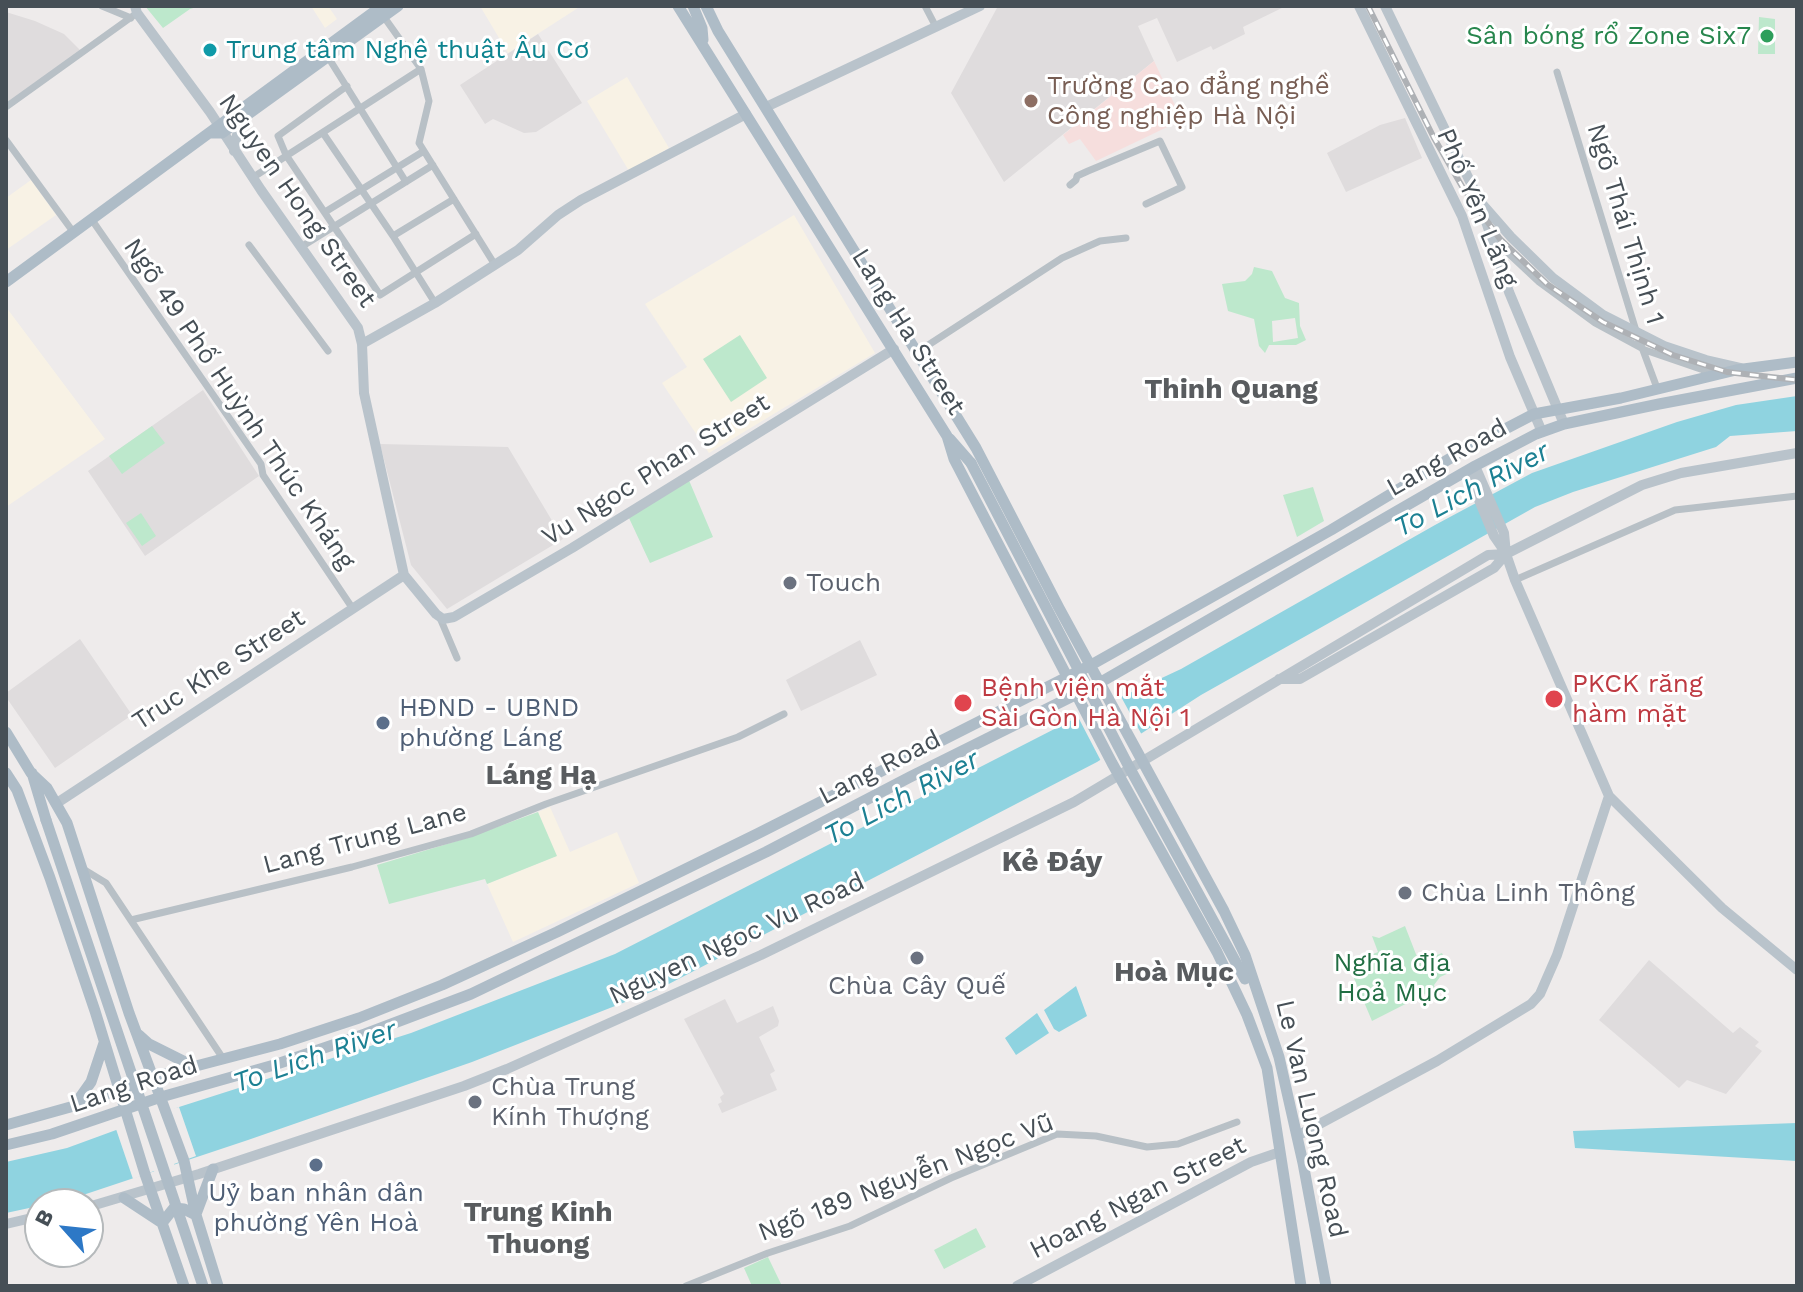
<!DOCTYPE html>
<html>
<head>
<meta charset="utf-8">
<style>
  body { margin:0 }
  #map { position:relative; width:1803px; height:1292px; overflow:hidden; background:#eeebeb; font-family:"Work Sans",sans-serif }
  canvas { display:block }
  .frame { position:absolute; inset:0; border:8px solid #464f56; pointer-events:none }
  .north { position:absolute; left:24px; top:1188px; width:80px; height:80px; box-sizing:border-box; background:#fff; border:2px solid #b5b9bb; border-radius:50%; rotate:297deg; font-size:22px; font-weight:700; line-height:32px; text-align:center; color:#464f56 }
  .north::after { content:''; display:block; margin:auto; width:28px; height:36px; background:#2d78c6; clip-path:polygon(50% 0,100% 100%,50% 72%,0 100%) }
</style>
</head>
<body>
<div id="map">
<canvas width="1803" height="1292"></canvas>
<div class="frame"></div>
<div class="north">B</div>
</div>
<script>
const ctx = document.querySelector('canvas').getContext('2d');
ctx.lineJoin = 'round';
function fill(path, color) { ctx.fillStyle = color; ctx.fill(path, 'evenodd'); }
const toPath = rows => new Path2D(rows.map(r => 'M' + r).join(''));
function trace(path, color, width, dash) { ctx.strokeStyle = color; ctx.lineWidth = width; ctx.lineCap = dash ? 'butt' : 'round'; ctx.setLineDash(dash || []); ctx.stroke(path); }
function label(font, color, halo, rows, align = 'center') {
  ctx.font = font + ' "Work Sans",sans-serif'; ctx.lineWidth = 6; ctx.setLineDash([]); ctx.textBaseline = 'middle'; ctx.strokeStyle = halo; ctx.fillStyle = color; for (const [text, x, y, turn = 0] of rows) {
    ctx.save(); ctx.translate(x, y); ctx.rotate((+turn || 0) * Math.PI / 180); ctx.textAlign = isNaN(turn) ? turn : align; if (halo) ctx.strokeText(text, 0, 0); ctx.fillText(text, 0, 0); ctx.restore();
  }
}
const commercial = toPath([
  [311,6,328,6,337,19,325,28],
  [480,6,581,6,508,53],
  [627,77,669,148,629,171,587,101],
  [31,180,56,215,6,250,6,198],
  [794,215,875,353,709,453,662,383,687,367,645,304],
  [6,307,105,439,6,507],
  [550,807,570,852,617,832,639,883,513,942,487,884,556,856,538,812]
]);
const education = toPath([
  [998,6,1286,6,1243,27,1245,34,1213,50,1211,46,1177,62,1157,18,1138,26,1154,61,1004,182,951,93],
  [6,12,35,21,64,34,82,52,6,105],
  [538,34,582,103,536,132,524,133,493,119,485,124,460,85],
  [1405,118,1422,158,1346,192,1327,153,1380,125],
  [203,390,259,476,145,556,88,471],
  [380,444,508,447,563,539,447,609,411,565],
  [80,639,132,715,55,768,6,697,6,693],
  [860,640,877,675,801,711,786,680],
  [1649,960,1733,1033,1740,1027,1759,1042,1755,1046,1762,1051,1726,1094,1687,1080,1679,1088,1599,1020],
  [725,999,737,1023,773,1006,779,1021,778,1026,759,1037,775,1071,770,1074,777,1090,722,1113,718,1104,722,1102,720,1097,724,1094,684,1019]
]);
const medical = toPath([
  [1154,61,1182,120,1096,161,1080,139,1069,144,1063,135]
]);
const green = toPath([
  [145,6,200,6,190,9,163,28],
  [1759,17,1775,19,1775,54,1758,54],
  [1254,267,1272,271,1285,298,1299,303,1300,326,1306,340,1296,345,1269,345,1265,353,1259,346,1254,319,1228,311,1222,284,1245,281,1252,274],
  [1295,318,1298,338,1273,342,1272,321],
  [740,335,767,378,731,402,703,359],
  [152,426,165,443,122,474,109,456],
  [688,478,713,537,650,563,629,518],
  [1313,487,1324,521,1297,537,1283,495],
  [141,513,156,536,142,546,126,523],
  [538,812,557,856,487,884,485,879,389,904,377,865,467,838],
  [1405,926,1419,962,1442,953,1451,972,1440,977,1434,985,1435,989,1372,1021,1348,964,1378,952,1372,936,1379,938],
  [976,1228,986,1247,944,1269,934,1250],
  [768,1257,782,1286,752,1286,744,1268]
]);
const water = toPath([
  [1797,396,1797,431,1730,436,1716,447,1573,492,1535,507,1201,695,1097,762,661,988,472,1062,248,1140,71,1199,6,1213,6,1162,67,1148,179,1107,411,1033,615,954,1072,720,1181,669,1435,525,1532,473,1677,422,1736,405],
  [1076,986,1087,1016,1059,1032,1054,1029,1044,1010],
  [1037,1013,1049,1033,1016,1055,1005,1038],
  [1797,1123,1797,1161,1575,1148,1573,1131]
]);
const pier = toPath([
  [1119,693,1143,737,1102,763,1077,715],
  [179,1107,196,1156,174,1164,175,1168,156,1175,154,1171,133,1179,116,1129,138,1121,137,1117]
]);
const street = toPath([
  [102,6,131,18],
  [925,6,936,27],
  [384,17,421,69,429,101,419,143,495,265],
  [328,57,406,182],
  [1557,72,1637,334,1657,388],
  [347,86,278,136,286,155,380,295,476,234],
  [6,107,137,13],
  [323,133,393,236,435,303],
  [6,140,74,233],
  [252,178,421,69],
  [1070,185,1076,180,1077,176,1088,171,1160,141,1182,187,1146,204],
  [325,212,424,151],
  [92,220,261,464,263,475,353,609],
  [393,236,454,199],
  [1493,239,1539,282,1595,323,1645,350,1715,374],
  [249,245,328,351],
  [301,247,433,165],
  [916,353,1062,258,1100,241,1126,238],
  [1515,580,1675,510,1797,496],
  [440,618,457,658],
  [83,869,106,883,224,1060],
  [131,920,352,867,471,834,546,804,738,737,784,714],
  [686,1286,768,1253,850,1226,951,1178,1057,1134,1096,1136,1147,1147,1178,1144,1237,1122]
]);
const secondary = toPath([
  [135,6,137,13,210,112,261,190,358,328,362,344,364,393,404,575,436,614,443,619,454,617,572,548,894,349],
  [1359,6,1462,216,1510,357,1542,432],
  [1385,6,1479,200,1509,292,1564,424],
  [766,107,980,6],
  [234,151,240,120],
  [1483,205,1511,237,1553,278,1603,315,1664,346,1706,360,1741,368],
  [362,344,435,303,518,250,558,215,581,200,746,114],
  [1475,466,1504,533,1506,554,1515,580,1609,796,1722,908,1797,970],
  [1467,471,1494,536,1505,552],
  [1279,679,1300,679,1494,568,1506,554,1642,485,1681,473,1797,453],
  [57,803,404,575],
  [1297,1136,1437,1061,1531,1004,1540,994,1557,955,1609,796],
  [88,1207,199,1174,464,1086,507,1069,761,955,1074,802,1488,555,1506,554],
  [6,1224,40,1216],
  [1017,1286,1251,1162,1280,1152]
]);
const primary = toPath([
  [678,6,947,436,954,459,1112,763,1217,952,1247,1015,1267,1068,1301,1286],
  [693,6,702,28,703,40],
  [706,6,718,31,976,448,1059,608,1224,911,1245,955,1279,1057,1303,1163,1326,1286],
  [211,133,222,133,398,6],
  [6,282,382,6],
  [950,439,971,463],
  [6,732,31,773,47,788,67,823,129,1013,184,1161,196,1215,218,1286],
  [6,773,17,790,50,878,95,1011,145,1174,184,1286],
  [32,773,46,820],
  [139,1035,149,1044,193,1066],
  [74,1106,91,1082,104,1043],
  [6,1125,74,1106,154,1077,280,1044,359,1018,442,985,557,932,757,834,1091,665,1331,530,1459,453,1534,414,1621,398,1736,370,1797,362],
  [6,1145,52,1134,161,1097,274,1065,365,1034,471,994,766,852,910,777,1101,682,1475,466,1536,434,1564,424,1659,404,1797,378],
  [124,1198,162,1223],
  [196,1214,213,1169],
  [162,1223,174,1208,184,1209,196,1215]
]);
const rail = toPath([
  [1368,6,1434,138,1463,188,1500,239,1547,284,1603,322,1673,355,1727,372,1797,380]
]);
const primaryBridge = toPath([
  [971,463,1128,765,1245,979],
  [46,820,203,1286]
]);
const markers = [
  [1767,36,8,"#2e9e5b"],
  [210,50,8,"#0f9aa8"],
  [1031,101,8,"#8d6e63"],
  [790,583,8,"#6b7280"],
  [1554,699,10,"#e0444e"],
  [963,703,10,"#e0444e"],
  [383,723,8,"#5c6f8a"],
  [1405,893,8,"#6b7280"],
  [917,958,8,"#6b7280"],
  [475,1102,8,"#6b7280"],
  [316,1165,8,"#5c6f8a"]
];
const leisureNames = [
  ["Sân bóng rổ Zone Six7",1751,36]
];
const cultureNames = [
  ["Trung tâm Nghệ thuật Âu Cơ",226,50]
];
const educationNames = [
  ["Trường Cao đẳng nghề",1047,86],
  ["Công nghiệp Hà Nội",1047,116]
];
const streetNames = [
  ["Nguyen Hong Street",297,201,55],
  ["Phố Yên Lãng",1477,208,67],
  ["Ngõ Thái Thịnh 1",1625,224,73],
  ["Lang Ha Street",908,332,58],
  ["Ngõ 49 Phố Huỳnh Thúc Kháng",239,404,56],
  ["Lang Road",1447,458,-29],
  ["Vu Ngoc Phan Street",656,470,-32],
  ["Truc Khe Street",219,670,-33],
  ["Lang Road",880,768,-27],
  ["Lang Trung Lane",365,839,-15],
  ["Nguyen Ngoc Vu Road",737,939,-25],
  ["Lang Road",134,1085,-18],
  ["Le Van Luong Road",1311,1119,77],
  ["Ngõ 189 Nguyễn Ngọc Vũ",906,1178,-21],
  ["Hoang Ngan Street",1138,1198,-27]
];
const worshipNames = [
  ["Touch",806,583],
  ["Chùa Linh Thông",1421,893],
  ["Chùa Cây Quế",917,986,"center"],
  ["Chùa Trung",491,1087],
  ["Kính Thượng",491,1117]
];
const healthNames = [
  ["PKCK răng",1572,684],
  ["hàm mặt",1572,714],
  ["Bệnh viện mắt",981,688],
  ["Sài Gòn Hà Nội 1",981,718]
];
const serviceNames = [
  ["HĐND - UBND",399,708],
  ["phường Láng",399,738],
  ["Uỷ ban nhân dân",316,1193,"center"],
  ["phường Yên Hoà",316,1223,"center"]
];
const parkNames = [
  ["Nghĩa địa",1392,963],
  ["Hoả Mục",1392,993]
];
const neighbourhoodNames = [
  ["Thinh Quang",1231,390],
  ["Láng Hạ",541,776],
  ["Hoà Mục",1174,973],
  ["Trung Kinh",538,1213],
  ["Thuong",538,1245]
];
const waterNames = [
  ["To Lich River",1472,490,-28],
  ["To Lich River",902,798,-28],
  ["To Lich River",315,1057,-19]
];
const quarterNames = [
  ["Kẻ Đáy",1052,862]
];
fill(commercial, '#f8f2e5');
fill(education, '#dfdcdd');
fill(medical, '#f6dedd');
fill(green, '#bde8cc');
fill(water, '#8fd3e0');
fill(pier, '#eeebeb');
trace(street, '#b8c0c6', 7);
trace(secondary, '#b9c3cb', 10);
trace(primary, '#aebcc7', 11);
trace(rail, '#aeb1b5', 6);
trace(rail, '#fff', 3, [9]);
trace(primaryBridge, '#aebcc7', 11);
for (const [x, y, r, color] of markers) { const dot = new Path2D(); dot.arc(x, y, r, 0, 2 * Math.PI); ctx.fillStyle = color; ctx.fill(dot); trace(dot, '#fff', 3); }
label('26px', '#27864d', '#fff', leisureNames, 'right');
label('26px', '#0d838f', '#fff', cultureNames, 'left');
label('26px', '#785e54', '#fff', educationNames, 'left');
label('26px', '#464f56', '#fff', streetNames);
label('26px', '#5b616d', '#fff', worshipNames, 'left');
label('26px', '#be3a42', '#fff', healthNames, 'left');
label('26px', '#4e5e75', '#fff', serviceNames, 'left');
label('26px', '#216e43', '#fff', parkNames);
label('bold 28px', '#595c5f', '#fff', neighbourhoodNames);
label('italic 28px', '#1c8093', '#fff', waterNames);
label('bold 30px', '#595c5f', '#fff', quarterNames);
</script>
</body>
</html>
